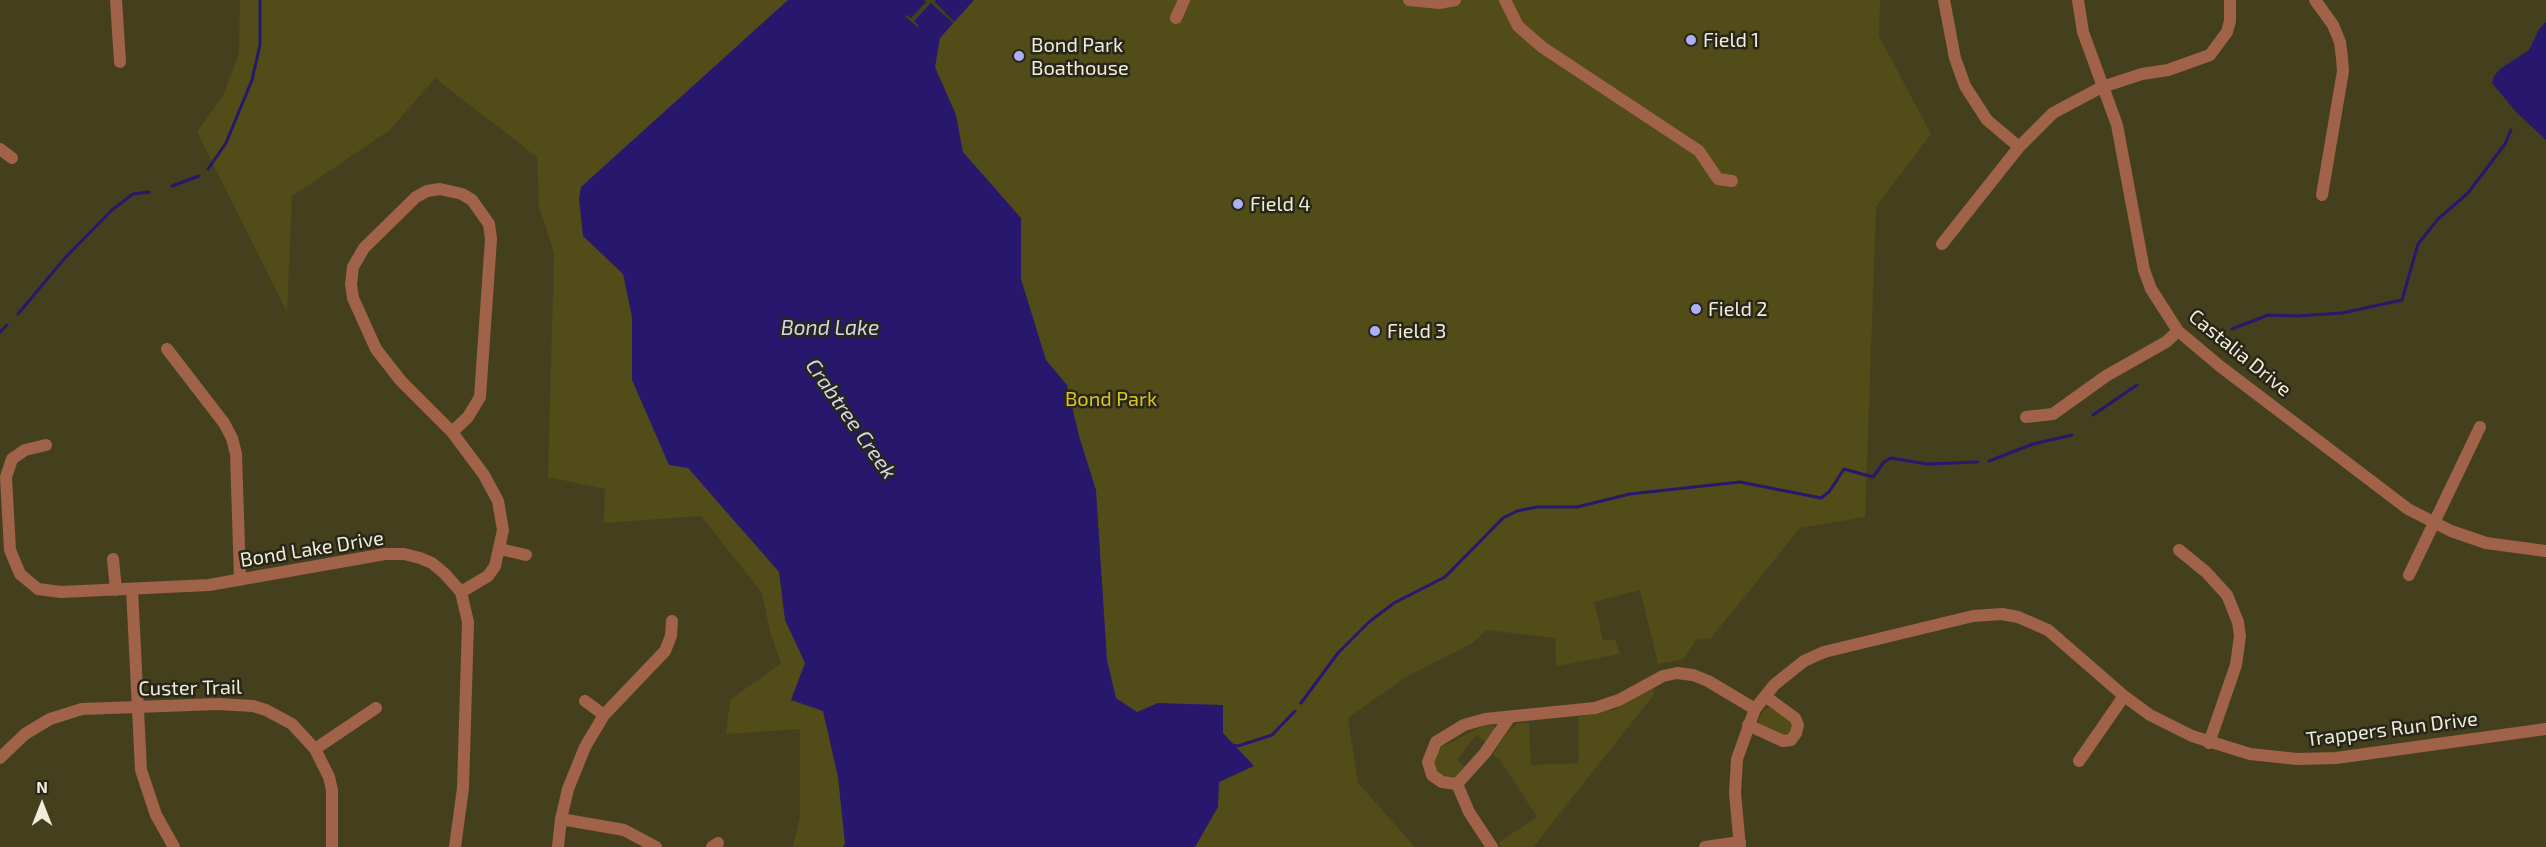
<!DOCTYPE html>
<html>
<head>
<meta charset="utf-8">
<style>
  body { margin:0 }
  #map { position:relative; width:2546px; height:847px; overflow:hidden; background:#44401e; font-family:"Exo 2",sans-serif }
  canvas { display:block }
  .north { position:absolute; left:12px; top:775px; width:60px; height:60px; -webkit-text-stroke:4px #282618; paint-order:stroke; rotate:0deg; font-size:16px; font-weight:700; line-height:24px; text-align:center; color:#f0eeda }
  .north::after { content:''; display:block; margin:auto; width:21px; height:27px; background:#f0eeda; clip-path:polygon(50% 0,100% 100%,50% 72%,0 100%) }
</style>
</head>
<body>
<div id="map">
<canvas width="2546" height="847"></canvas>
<div class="north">N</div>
</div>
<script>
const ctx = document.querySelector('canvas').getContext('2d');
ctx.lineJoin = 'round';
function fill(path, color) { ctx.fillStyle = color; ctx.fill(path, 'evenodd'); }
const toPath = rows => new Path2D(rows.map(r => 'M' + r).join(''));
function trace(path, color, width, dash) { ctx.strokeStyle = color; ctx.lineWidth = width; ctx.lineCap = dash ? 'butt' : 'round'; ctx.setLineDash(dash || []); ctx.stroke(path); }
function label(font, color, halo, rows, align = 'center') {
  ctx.font = font + ' "Exo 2",sans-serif'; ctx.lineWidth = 5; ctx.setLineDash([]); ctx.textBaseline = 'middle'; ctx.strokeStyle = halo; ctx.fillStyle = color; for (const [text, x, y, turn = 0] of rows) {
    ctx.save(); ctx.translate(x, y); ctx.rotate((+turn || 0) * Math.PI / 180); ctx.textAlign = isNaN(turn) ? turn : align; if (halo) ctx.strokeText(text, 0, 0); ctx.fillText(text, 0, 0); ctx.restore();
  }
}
const green = toPath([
  [240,0,1880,0,1879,36,1931,134,1876,207,1865,517,1800,528,1711,638,1696,640,1684,659,1658,664,1640,590,1594,602,1603,640,1615,640,1620,654,1556,666,1555,638,1487,630,1471,644,1404,678,1348,718,1358,783,1415,847,793,847,800,816,800,729,726,734,730,700,781,663,770,632,762,593,701,516,604,523,605,489,548,477,554,253,539,207,537,157,435,78,390,130,292,196,287,312,197,132,223,96,239,54],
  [1654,687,1653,696,1533,847,1501,847,1498,843,1537,817,1501,761,1493,755,1508,731,1518,723,1529,723,1531,765,1579,763,1578,717,1616,709],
  [1771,707,1790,721,1792,729,1788,734,1780,736,1759,723,1759,718,1765,709],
  [1486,724,1494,726,1493,733,1485,742,1476,735,1457,760,1464,766,1456,777,1443,776,1436,769,1434,758,1438,749]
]);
const water = toPath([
  [788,0,974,0,940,38,935,67,956,115,963,152,1021,218,1021,279,1046,360,1067,385,1079,436,1096,490,1107,660,1116,698,1137,712,1158,703,1223,705,1223,733,1254,766,1219,782,1218,807,1195,847,843,847,845,844,838,777,823,711,791,700,805,663,785,620,779,572,688,468,669,465,632,380,632,317,623,274,583,236,579,199,581,187],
  [2546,22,2546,140,2516,112,2492,83,2494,76,2500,69,2529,50,2539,29]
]);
const pier = toPath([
  [924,0,936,0,935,2,954,22,953,23,931,3,914,21,919,26,917,27,905,16,907,15,911,18,926,2]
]);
const stream = toPath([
  [208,169,226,143,252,80,260,45,260,0],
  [172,186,199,176],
  [18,314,64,259,112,210,133,194,149,192],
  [2232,329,2268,315,2298,316,2342,313,2402,300,2418,244,2438,219,2468,193,2505,144,2511,130],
  [0,332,7,325],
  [2093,415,2137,385],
  [1989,461,2033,444,2072,435],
  [1301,703,1338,653,1369,622,1394,603,1445,577,1503,518,1517,511,1537,507,1577,507,1630,494,1740,482,1821,498,1829,492,1844,469,1873,477,1884,462,1891,458,1927,464,1978,462],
  [1230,745,1238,746,1272,735,1295,711]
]);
const minor = toPath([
  [116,0,120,62],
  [1409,0,1439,3,1455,0],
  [1505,0,1518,26,1542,47,1699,151,1718,179,1732,181],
  [1944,0,1955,58,1965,86,1987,120,2019,147],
  [2078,0,2083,32,2117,125,2144,270,2151,289,2178,331,2221,367,2408,509,2451,531,2486,543,2546,551],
  [2315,0,2333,25,2340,42,2342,58,2343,71,2322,195],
  [1176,18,1184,0],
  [0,149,12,158],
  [440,189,462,194,472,200,489,224,491,239,480,397,468,417,452,432,401,381,376,349,353,298,351,284,353,267,364,248,416,197,427,191,440,189],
  [1942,244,2019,147,2053,113,2102,87,2142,74,2168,70,2210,55,2227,32,2230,21,2230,0],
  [167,349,224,423,232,438,236,454,240,580],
  [2026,417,2053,414,2106,376,2166,342,2178,331],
  [452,432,484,475,498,501,503,530,495,566,488,576,461,592],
  [46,445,25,450,12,459,6,477,10,550,20,574,38,589,61,592,209,585,385,554,404,554,420,558,432,563,445,574,461,592,468,622,463,788,455,847],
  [500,549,526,555],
  [2179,550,2206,572,2227,595,2238,622,2240,636,2236,665,2209,743],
  [113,559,116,590],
  [2409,575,2480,427],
  [132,589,141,770,156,815,174,847],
  [585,701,604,715],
  [1509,718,1485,753,1457,784,1442,782,1432,775,1428,762,1436,742,1464,725,1485,719,1595,708,1619,700,1663,676,1677,673,1693,675,1708,681,1755,709],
  [1748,725,1783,741,1791,740,1796,733,1798,725,1795,718,1765,696],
  [315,749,376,708],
  [0,758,25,734,50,719,82,709,218,704,253,706,266,710,292,724,315,749,329,777,332,790,332,847],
  [2079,761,2124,696],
  [1457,784,1469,812,1492,847],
  [561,819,624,830,656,847],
  [558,847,561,819,568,789,585,747,604,715,665,651,671,636,672,621],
  [712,847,718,843],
  [1705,847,1740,842],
  [1740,847,1735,793,1737,759,1755,709,1774,685,1804,661,1824,652,1973,616,2002,614,2018,617,2048,630,2124,696,2150,715,2192,736,2250,754,2297,759,2336,758,2546,729]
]);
const markers = [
  [1691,40,6,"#adaffb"],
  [1019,56,6,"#adaffb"],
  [1238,204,6,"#adaffb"],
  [1696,309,6,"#adaffb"],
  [1375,331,6,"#adaffb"]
];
const poiNames = [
  ["Field 1",1703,40],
  ["Bond Park",1031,45],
  ["Boathouse",1031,68],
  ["Field 4",1250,204],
  ["Field 2",1708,309],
  ["Field 3",1387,331]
];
const streetNames = [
  ["Castalia Drive",2240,353,39],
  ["Bond Lake Drive",312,549,-9],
  ["Custer Trail",190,688,-1],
  ["Trappers Run Drive",2392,729,-7]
];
const parkNames = [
  ["Bond Park",1111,399]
];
const waterNames = [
  ["Bond Lake",830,328],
  ["Crabtree Creek",851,419,55]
];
fill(green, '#524c19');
fill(water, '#28186d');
fill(pier, '#44401e');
trace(stream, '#28186d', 3);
trace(minor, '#a06249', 12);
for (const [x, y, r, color] of markers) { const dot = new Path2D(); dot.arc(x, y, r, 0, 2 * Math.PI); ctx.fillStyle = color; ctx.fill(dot); trace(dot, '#282618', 2); }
label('20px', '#f0eeda', '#282618', poiNames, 'left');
label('20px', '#f0eeda', '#282618', streetNames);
label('20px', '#dac81c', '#282618', parkNames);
label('italic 21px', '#d3d5ee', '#282618', waterNames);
</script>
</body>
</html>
